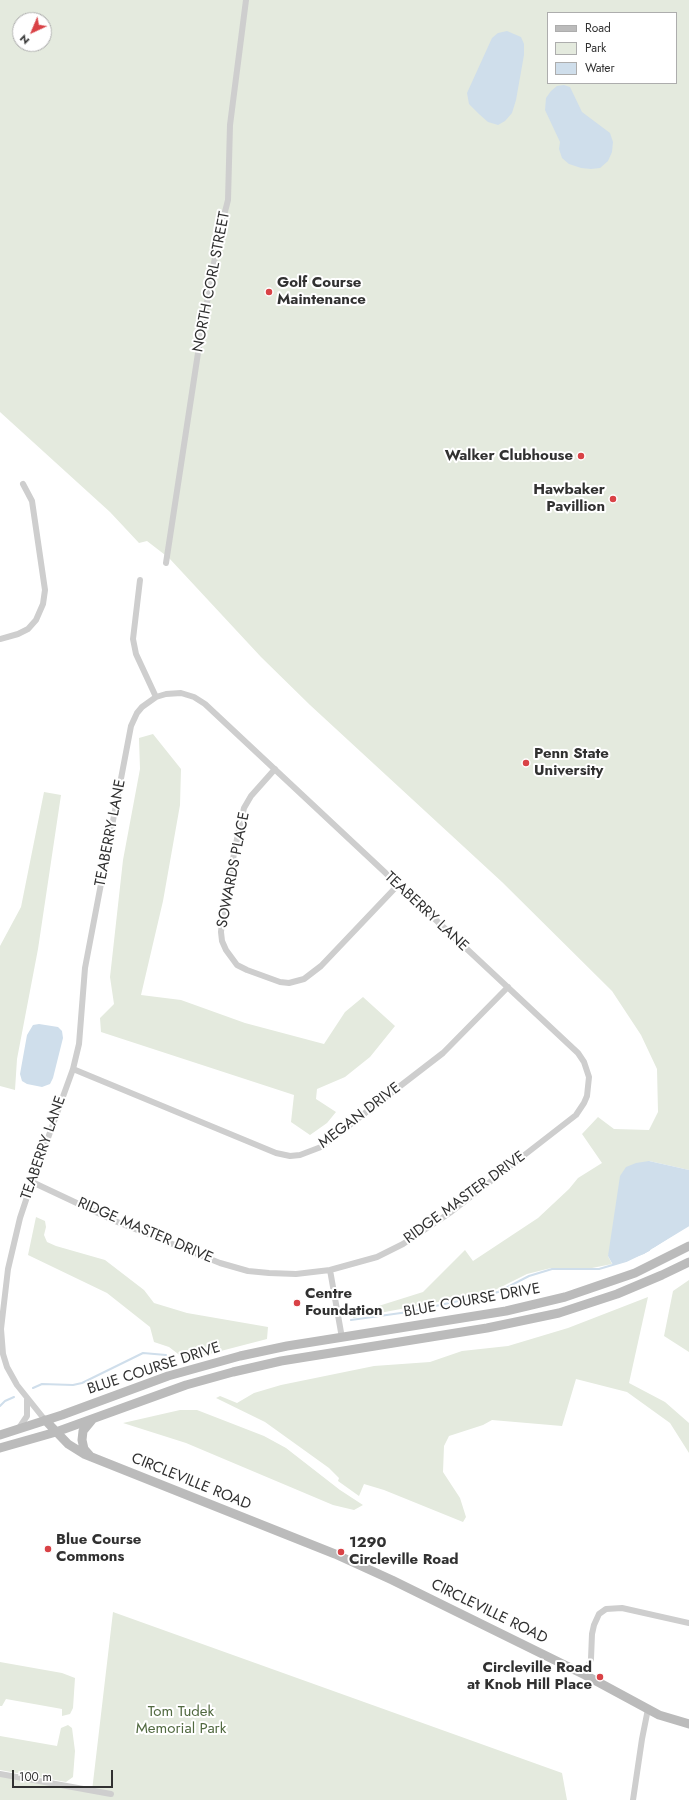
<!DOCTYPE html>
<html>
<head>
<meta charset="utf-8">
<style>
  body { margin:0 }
  #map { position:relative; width:689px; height:1800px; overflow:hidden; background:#fff; font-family:Jost,sans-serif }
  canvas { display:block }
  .legend { position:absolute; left:547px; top:12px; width:130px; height:72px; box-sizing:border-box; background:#fff; border:1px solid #adadad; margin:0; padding:5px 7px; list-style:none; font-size:12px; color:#313131 }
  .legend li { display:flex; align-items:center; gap:8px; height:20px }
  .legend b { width:20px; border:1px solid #adadad }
  .north { position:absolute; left:12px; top:12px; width:40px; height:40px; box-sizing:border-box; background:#fff; border:1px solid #adadad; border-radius:50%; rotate:224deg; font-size:11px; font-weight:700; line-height:16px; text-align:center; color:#313131 }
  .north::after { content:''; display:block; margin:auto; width:14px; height:18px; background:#d94246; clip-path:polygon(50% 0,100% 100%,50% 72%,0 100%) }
  .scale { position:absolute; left:12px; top:1770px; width:101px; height:18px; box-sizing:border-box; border:2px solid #313131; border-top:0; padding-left:5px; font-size:12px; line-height:14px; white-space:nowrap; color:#313131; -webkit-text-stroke:3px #fff; paint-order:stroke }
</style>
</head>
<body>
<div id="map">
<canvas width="689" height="1800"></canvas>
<ul class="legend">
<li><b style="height:5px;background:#bbb"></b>Road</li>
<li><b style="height:11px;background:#e4eade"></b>Park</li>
<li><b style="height:11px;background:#cfdeeb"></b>Water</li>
</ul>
<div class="north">N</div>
<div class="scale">100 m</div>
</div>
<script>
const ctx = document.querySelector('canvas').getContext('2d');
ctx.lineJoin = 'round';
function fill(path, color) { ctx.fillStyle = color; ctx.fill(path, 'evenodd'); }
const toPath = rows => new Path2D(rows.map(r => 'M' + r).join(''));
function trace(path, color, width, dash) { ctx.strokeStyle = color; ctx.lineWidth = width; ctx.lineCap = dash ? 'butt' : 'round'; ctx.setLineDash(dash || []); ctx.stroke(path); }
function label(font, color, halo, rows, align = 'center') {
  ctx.font = font + ' Jost,sans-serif'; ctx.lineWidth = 4; ctx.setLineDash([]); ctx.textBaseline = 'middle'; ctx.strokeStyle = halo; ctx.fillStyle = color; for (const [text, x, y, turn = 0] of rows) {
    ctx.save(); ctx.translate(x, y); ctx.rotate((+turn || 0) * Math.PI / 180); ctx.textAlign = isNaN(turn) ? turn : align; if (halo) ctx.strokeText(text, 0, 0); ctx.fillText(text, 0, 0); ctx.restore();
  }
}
const green = toPath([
  [0,0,689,0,689,1170,649,1161,608,1256,612,1264,592,1268,551,1268,527,1274,491,1292,353,1318,353,1314,423,1292,465,1250,473,1261,538,1218,569,1189,578,1178,602,1163,582,1134,598,1117,614,1129,649,1130,658,1112,657,1069,641,1035,612,991,502,882,310,705,261,657,169,558,147,541,139,543,110,512,0,412],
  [548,13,676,13,676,83,548,83],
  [20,20,44,20,44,44,20,44],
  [153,734,181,769,180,805,163,901,141,995,181,1000,245,1023,324,1044,345,1012,363,997,395,1026,370,1057,345,1077,317,1089,316,1099,336,1112,327,1123,310,1135,291,1122,294,1095,101,1032,100,1018,114,1004,110,977,123,860,140,769,139,738],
  [44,792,61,795,38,949,17,1059,15,1090,0,1086,0,946,21,907],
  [36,1217,45,1221,46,1227,44,1235,47,1242,56,1246,105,1260,144,1290,154,1303,187,1313,268,1327,267,1339,186,1360,169,1347,154,1342,150,1327,107,1293,28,1255],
  [689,1280,689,1352,664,1336,673,1291],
  [648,1297,629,1383,665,1402,689,1423,689,1453,670,1423,627,1392,576,1379,562,1426,492,1420,483,1425,449,1436,444,1446,443,1472,460,1498,466,1517,463,1522,384,1490,364,1484,359,1496,338,1481,339,1478,329,1468,265,1422,216,1398,220,1396,237,1403,254,1393,281,1385,374,1366,430,1362,462,1351,508,1346,568,1328],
  [180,1410,197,1410,264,1436,286,1448,340,1490,363,1505,354,1510,333,1505,186,1443,123,1423],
  [113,1612,562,1773,567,1800,0,1800,0,1774,92,1791],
  [0,1662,62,1673,75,1678,73,1708,70,1714,62,1716,62,1709,6,1699,2,1706,0,1706],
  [68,1725,72,1728,75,1751,73,1777,66,1782,0,1770,0,1736,57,1746,61,1728]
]);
const water = toPath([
  [507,31,521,37,524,44,524,55,516,100,512,113,505,121,498,125,488,122,479,114,469,104,467,93,492,38,498,33],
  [564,85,570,87,582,112,610,133,613,142,612,152,608,161,600,168,591,169,581,168,569,164,562,158,559,149,560,142,545,110,546,98,551,91,557,86],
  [39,1024,58,1027,62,1031,63,1038,53,1078,50,1084,42,1087,27,1084,22,1081,20,1074,27,1035,33,1025],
  [649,1161,689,1170,689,1225,644,1254,613,1265,608,1256,620,1176,626,1167,636,1163]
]);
const stream = toPath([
  [653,1247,689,1225],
  [351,1320,408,1312,486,1295,498,1292,529,1276,552,1269,599,1269,626,1261,649,1250],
  [33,1388,42,1384,73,1385,82,1383,143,1353,166,1355],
  [0,1406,5,1401,14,1397]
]);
const street = toPath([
  [166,563,198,353,219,235,228,200,230,125,246,0],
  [140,580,133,639,136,654,156,697],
  [0,639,18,634,28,629,36,620,43,604,45,590,32,501,23,484],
  [275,769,251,796,244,808,235,848,222,922,221,932,222,941,226,950,237,965,247,970,280,982,289,983,304,979,321,966,398,885],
  [73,1069,276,1153,290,1156,300,1155,321,1147,443,1053,508,987],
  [32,1182,115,1221,220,1263,248,1271,269,1273,296,1274,330,1270,377,1257,403,1244,451,1212,576,1115,584,1103,587,1096,589,1077,584,1062,578,1053,205,704,194,697,181,693,166,694,156,697,142,707,137,713,131,726,85,968,79,1044,73,1069,32,1182,20,1218,8,1269,1,1329,3,1354,7,1367,17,1385,45,1420],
  [330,1270,342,1338],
  [19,1428,27,1416,27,1400],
  [585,1675,591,1659,592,1634,594,1625,599,1614,606,1609,622,1608,689,1623],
  [0,1774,111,1794],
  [633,1800,642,1739,648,1709]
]);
const secondary = toPath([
  [45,1420,68,1444,84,1454,335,1554,392,1580,585,1675,659,1715,689,1724],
  [0,1435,62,1415,168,1376,240,1356,287,1346,506,1311,565,1297,635,1273,689,1246],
  [0,1448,56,1432,186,1385,233,1372,281,1361,487,1328,559,1313,617,1294,662,1275,689,1262],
  [91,1457,84,1449,82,1440,83,1431,92,1420]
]);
const markers = [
  [269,292,4,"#d94246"],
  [581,456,4,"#d94246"],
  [613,499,4,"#d94246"],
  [526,763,4,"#d94246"],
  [297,1303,4,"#d94246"],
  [48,1549,4,"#d94246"],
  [341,1552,4,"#d94246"],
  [600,1677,4,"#d94246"]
];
const streetNames = [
  ["NORTH CORL STREET",212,282,-79],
  ["TEABERRY LANE",111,833,-79],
  ["SOWARDS PLACE",234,870,-79],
  ["TEABERRY LANE",426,912,43],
  ["MEGAN DRIVE",360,1116,-37],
  ["TEABERRY LANE",44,1148,-71],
  ["RIDGE MASTER DRIVE",465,1198,-36],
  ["RIDGE MASTER DRIVE",145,1231,23],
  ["BLUE COURSE DRIVE",472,1301,-10],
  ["BLUE COURSE DRIVE",154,1369,-18],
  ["CIRCLEVILLE ROAD",191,1482,22],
  ["CIRCLEVILLE ROAD",489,1612,26]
];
const poiNames = [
  ["Golf Course",277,283],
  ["Maintenance",277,300],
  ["Walker Clubhouse",573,456,"right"],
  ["Hawbaker",605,490,"right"],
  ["Pavillion",605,507,"right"],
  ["Penn State",534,754],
  ["University",534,771],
  ["Centre",305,1294],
  ["Foundation",305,1311],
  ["Blue Course",56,1540],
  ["Commons",56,1557],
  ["1290",349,1543],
  ["Circleville Road",349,1560],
  ["Circleville Road",592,1668,"right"],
  ["at Knob Hill Place",592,1685,"right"]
];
const parkNames = [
  ["Tom Tudek",181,1712],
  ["Memorial Park",181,1729]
];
fill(green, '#e4eade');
fill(water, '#cfdeeb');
trace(stream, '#cfdeeb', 2);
trace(street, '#cecece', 6);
trace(secondary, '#bbb', 9);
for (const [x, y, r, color] of markers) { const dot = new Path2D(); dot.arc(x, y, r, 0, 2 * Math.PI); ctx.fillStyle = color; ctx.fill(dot); trace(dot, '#fff', 1.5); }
label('15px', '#313131', '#fff', streetNames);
label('bold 15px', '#313131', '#fff', poiNames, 'left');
label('15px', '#526a41', '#fff', parkNames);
</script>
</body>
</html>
